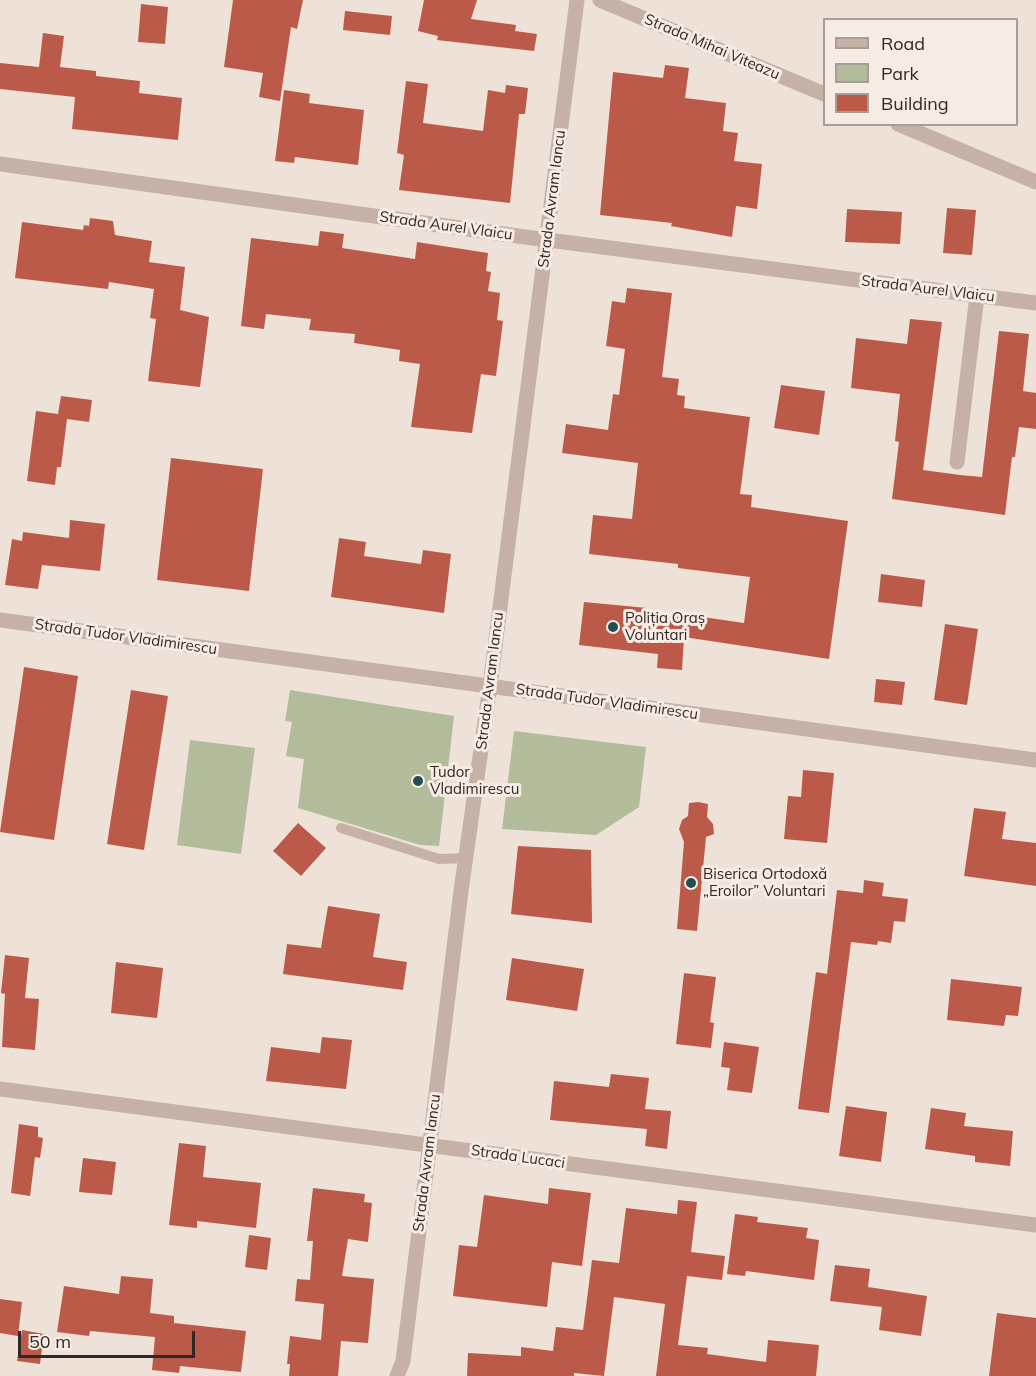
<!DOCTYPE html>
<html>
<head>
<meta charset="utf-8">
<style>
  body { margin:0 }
  #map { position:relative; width:1036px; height:1376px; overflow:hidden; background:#eee2d8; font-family:Mulish,sans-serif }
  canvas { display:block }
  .legend { position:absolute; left:823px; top:18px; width:195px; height:108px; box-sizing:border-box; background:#f7ece4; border:2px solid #a89e98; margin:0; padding:8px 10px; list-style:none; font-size:18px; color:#322826 }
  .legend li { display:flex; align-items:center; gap:12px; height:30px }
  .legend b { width:30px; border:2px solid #a89e98 }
  .scale { position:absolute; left:18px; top:1331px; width:177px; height:27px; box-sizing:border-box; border:3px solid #322826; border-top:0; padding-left:8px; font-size:18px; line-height:21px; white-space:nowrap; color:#322826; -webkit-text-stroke:4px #f7ece4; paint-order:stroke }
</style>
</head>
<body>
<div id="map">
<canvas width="1036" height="1376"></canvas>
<ul class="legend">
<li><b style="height:8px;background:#c5b1a5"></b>Road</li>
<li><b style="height:16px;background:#b3bc9a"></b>Park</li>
<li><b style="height:16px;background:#bc5a49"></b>Building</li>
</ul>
<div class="scale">50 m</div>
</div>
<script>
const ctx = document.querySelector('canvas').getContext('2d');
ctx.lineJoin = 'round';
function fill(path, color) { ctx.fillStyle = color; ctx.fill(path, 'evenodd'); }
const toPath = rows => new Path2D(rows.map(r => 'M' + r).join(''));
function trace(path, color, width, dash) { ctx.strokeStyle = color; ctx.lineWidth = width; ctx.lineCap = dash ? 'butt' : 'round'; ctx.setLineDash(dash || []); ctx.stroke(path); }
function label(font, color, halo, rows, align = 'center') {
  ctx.font = font + ' Mulish,sans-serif'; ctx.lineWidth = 6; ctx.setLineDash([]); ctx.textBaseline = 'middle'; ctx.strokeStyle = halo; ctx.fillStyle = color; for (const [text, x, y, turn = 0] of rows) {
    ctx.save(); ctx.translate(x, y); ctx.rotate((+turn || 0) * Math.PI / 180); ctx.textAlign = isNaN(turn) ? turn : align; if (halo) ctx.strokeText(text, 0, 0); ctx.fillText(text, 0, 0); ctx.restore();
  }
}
const green = toPath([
  [290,690,454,716,439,846,420,845,298,808,304,759,286,756,292,722,285,721],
  [514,731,646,747,639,807,596,835,502,829],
  [190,740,255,748,241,854,177,845]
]);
const building = toPath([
  [233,0,303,0,297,29,291,27,280,101,259,97,263,73,224,67],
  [424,0,477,0,471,19,516,25,515,31,537,34,534,51,437,40,438,36,418,31],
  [141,4,168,7,165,44,138,42],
  [345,11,392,16,390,35,343,30],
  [43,33,64,36,60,67,96,71,96,76,140,81,139,93,182,98,178,140,72,129,75,97,0,89,0,63,39,67],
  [665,65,689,68,685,98,726,103,723,131,738,133,734,161,762,164,757,209,736,206,732,237,671,226,672,223,600,215,613,72,663,78],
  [406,81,428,84,423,123,483,131,488,90,505,93,506,85,528,88,525,114,519,114,510,203,399,190,404,155,397,153],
  [284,90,310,94,309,103,364,110,358,165,295,157,294,163,275,161],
  [947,208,976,210,972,255,943,253],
  [847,209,902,212,900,244,845,242],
  [90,218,113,221,115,235,152,241,149,262,185,267,180,310,209,317,200,387,148,381,156,319,150,318,154,289,109,282,108,289,15,278,22,222,83,230,84,225,89,226],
  [320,231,344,234,342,248,415,259,417,242,488,253,486,271,491,272,488,291,500,293,497,320,503,321,496,376,481,374,472,433,411,427,420,364,399,361,400,350,354,343,355,334,309,330,311,319,266,314,264,329,241,326,251,238,318,246],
  [627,288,672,293,662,377,679,379,677,395,685,396,684,408,750,417,740,494,752,495,751,507,848,521,829,659,684,637,682,670,657,668,658,654,579,645,584,602,647,608,647,614,689,618,689,615,744,623,750,577,678,568,678,564,589,554,593,515,632,519,638,463,562,453,566,424,608,430,613,394,619,395,625,349,606,346,612,301,625,303],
  [910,319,942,322,923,470,960,475,982,477,999,331,1029,334,1023,391,1036,393,1036,429,1019,427,1015,457,1012,457,1005,515,892,499,899,442,895,441,900,394,851,388,856,338,907,344],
  [781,385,825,391,819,435,774,428],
  [61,396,92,400,89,422,67,419,61,467,57,467,55,485,27,481,36,411,58,414],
  [171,458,263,469,249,591,157,580],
  [70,520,105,524,100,571,42,565,38,589,5,585,12,539,22,541,23,532,69,538],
  [339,538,366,542,364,556,421,564,423,550,451,554,444,613,331,597],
  [881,574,925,580,922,607,878,602],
  [945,624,978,629,967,705,934,700],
  [24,667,78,676,54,840,0,832],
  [876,679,905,682,902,705,874,702],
  [131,690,168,696,144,850,107,844],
  [803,770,834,773,827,843,784,839,788,796,801,797],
  [698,802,708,804,707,817,713,824,714,834,706,837,697,931,677,929,684,842,679,829,682,820,688,816,689,803],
  [974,808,1006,812,1002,839,1036,843,1036,886,964,876],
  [298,823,326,848,301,876,273,851],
  [518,846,591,850,592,923,511,914],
  [864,880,884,883,882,896,908,899,905,922,894,921,891,943,878,941,877,945,851,942,829,1113,798,1109,816,972,827,974,837,890,863,893],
  [328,906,380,914,373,957,407,962,403,990,283,974,287,944,321,948],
  [5,955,29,958,25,998,39,999,35,1050,2,1047,5,994,1,993],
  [512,958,584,969,577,1011,506,1000],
  [116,962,163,968,157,1018,111,1013],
  [684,973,716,977,710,1022,714,1023,711,1048,676,1044],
  [951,979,1022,987,1018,1016,1006,1015,1004,1026,947,1020],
  [322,1037,352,1040,346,1089,266,1081,271,1047,320,1053],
  [724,1042,759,1047,752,1093,727,1090,730,1068,721,1067],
  [611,1074,649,1078,645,1109,671,1111,667,1149,645,1146,647,1129,550,1120,554,1081,609,1087],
  [846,1106,887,1112,881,1162,839,1156],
  [931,1108,966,1113,964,1126,1013,1131,1010,1166,975,1162,975,1156,925,1149],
  [19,1124,38,1127,38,1137,43,1138,40,1158,35,1157,30,1196,11,1193],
  [179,1143,206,1146,203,1177,261,1183,256,1228,197,1221,197,1228,169,1225],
  [83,1158,116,1162,112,1195,79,1192],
  [313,1188,365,1194,364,1202,372,1203,368,1242,348,1239,342,1276,374,1279,368,1343,341,1341,338,1376,289,1376,290,1364,287,1364,290,1336,321,1340,324,1304,295,1301,297,1279,310,1280,313,1241,307,1241],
  [549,1188,591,1193,582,1266,552,1262,547,1307,453,1296,459,1245,477,1247,484,1195,548,1204],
  [678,1200,697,1202,691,1252,725,1256,722,1280,687,1276,678,1345,708,1348,707,1354,766,1362,768,1340,819,1345,816,1376,656,1376,665,1304,614,1297,604,1376,574,1373,574,1376,467,1376,468,1353,521,1356,521,1347,553,1351,556,1327,583,1330,592,1260,619,1263,626,1208,677,1214],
  [735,1214,758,1217,757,1222,808,1228,806,1238,819,1240,814,1280,746,1271,745,1276,727,1274],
  [249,1235,271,1238,267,1270,245,1267],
  [835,1265,870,1269,868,1287,927,1296,921,1336,879,1330,882,1307,830,1301],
  [121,1276,153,1279,150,1313,174,1316,174,1323,246,1331,241,1372,180,1366,179,1373,152,1370,155,1337,90,1331,89,1336,57,1332,64,1286,119,1294],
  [0,1299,22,1302,18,1336,0,1333],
  [997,1313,1036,1318,1036,1376,989,1376],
  [22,1330,44,1334,40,1364,17,1361]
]);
const service = toPath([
  [341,828,439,859,466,858]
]);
const minor = toPath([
  [600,0,824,94],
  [898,124,1036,182],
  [0,164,525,237,1036,303],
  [957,462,977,296],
  [0,620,1036,760],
  [0,1089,1036,1225]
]);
const tertiary = toPath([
  [397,1376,403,1361,461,891,490,686,577,0]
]);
const markers = [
  [613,627,6,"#1f4f4e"],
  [418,781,6,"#1f4f4e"],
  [691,883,6,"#1f4f4e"]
];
const streetNames = [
  ["Strada Mihai Viteazu",712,47,23],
  ["Strada Avram Iancu",552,199,-83],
  ["Strada Aurel Vlaicu",446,226,8],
  ["Strada Aurel Vlaicu",928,289,7],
  ["Strada Tudor Vladimirescu",126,637,8],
  ["Strada Avram Iancu",490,681,-83],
  ["Strada Tudor Vladimirescu",607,702,8],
  ["Strada Lucaci",518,1157,8],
  ["Strada Avram Iancu",427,1163,-83]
];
const poiNames = [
  ["Poliția Oraș",625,618],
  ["Voluntari",625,635],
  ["Tudor",430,772],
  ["Vladimirescu",430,789],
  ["Biserica Ortodoxă",703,874],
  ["„Eroilor” Voluntari",703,891]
];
fill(green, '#b3bc9a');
fill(building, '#bc5a49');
trace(service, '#c5b1a5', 10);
trace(minor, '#c5b1a5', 15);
trace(tertiary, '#c5b1a5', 15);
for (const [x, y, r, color] of markers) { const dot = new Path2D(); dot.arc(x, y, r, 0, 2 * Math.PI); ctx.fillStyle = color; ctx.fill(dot); trace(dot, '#f7ece4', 2); }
label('15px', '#322826', '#f7ece4', streetNames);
label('15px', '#322826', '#f7ece4', poiNames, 'left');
</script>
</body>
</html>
